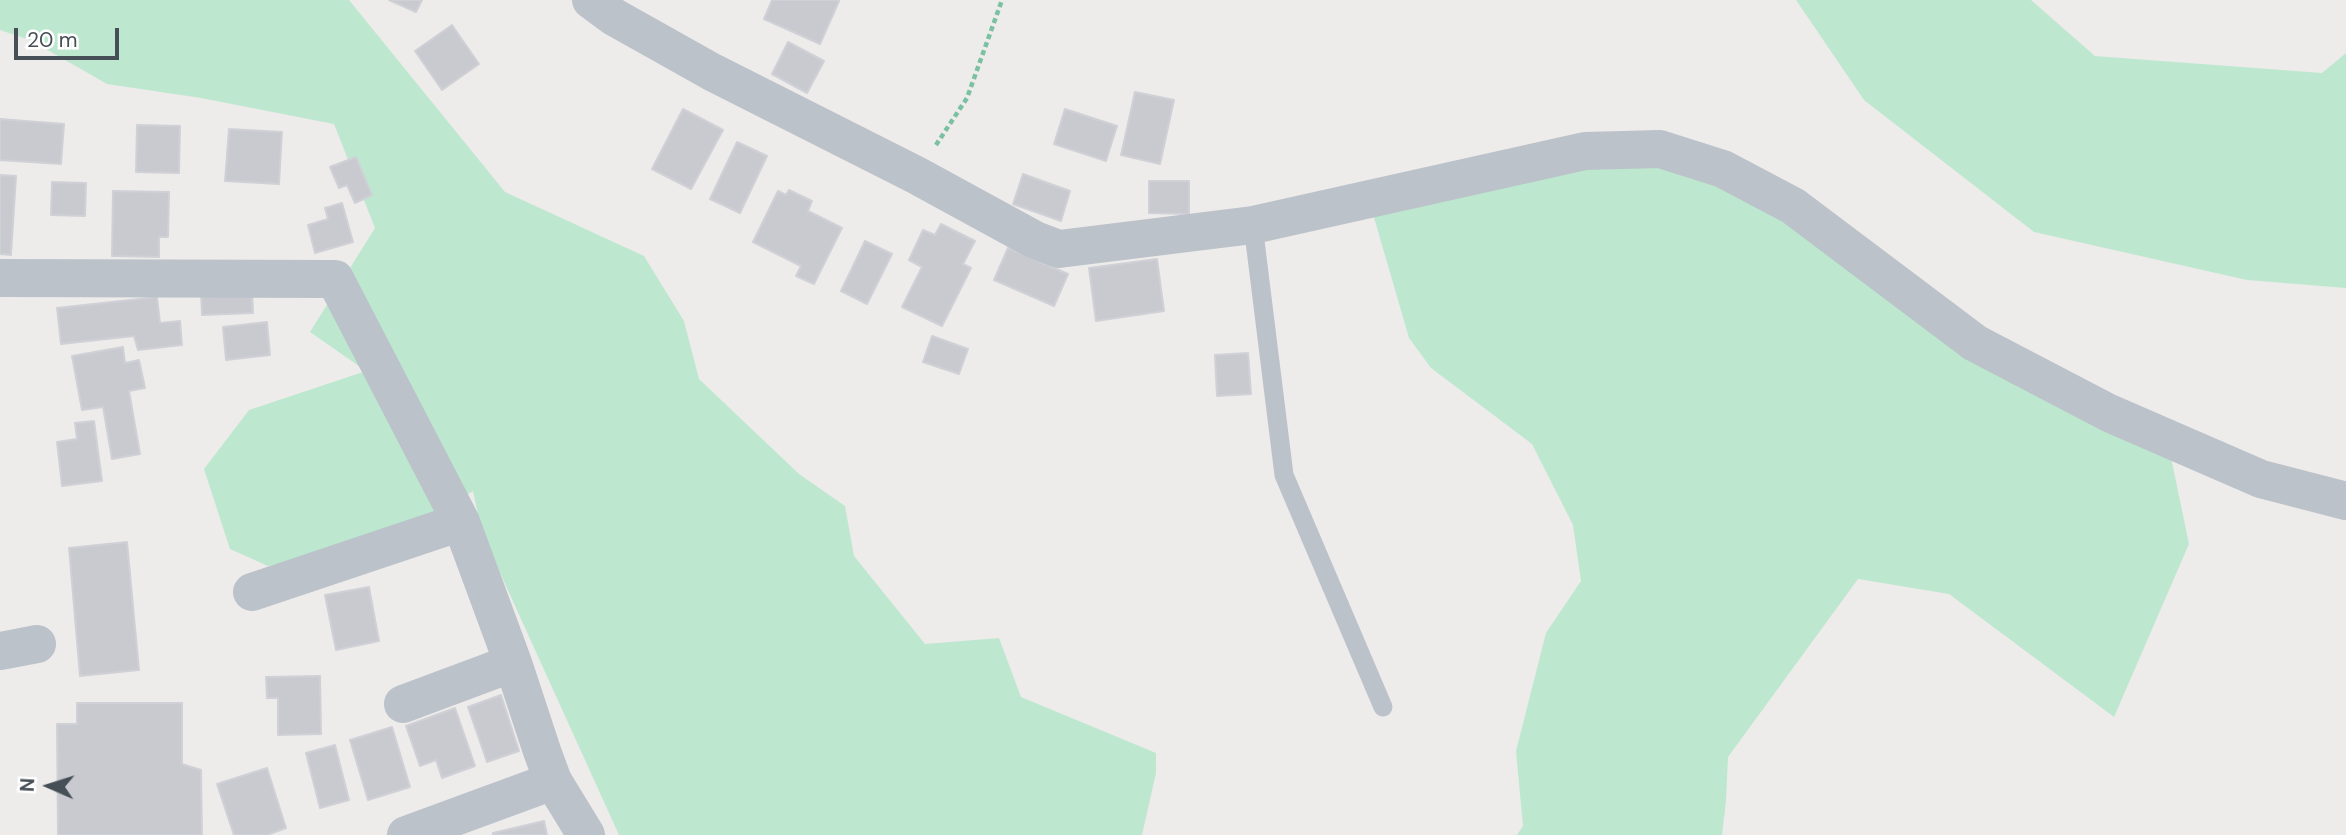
<!DOCTYPE html>
<html>
<head>
<meta charset="utf-8">
<style>
  body { margin:0 }
  #map { position:relative; width:2346px; height:835px; overflow:hidden; background:#eeebeb; font-family:"DM Sans",sans-serif }
  canvas { display:block }
  .north { position:absolute; left:14px; top:751px; width:70px; height:70px; -webkit-text-stroke:5px #fff; paint-order:stroke; rotate:273deg; font-size:19px; font-weight:700; line-height:28px; text-align:center; color:#464e56 }
  .north::after { content:''; display:block; margin:auto; width:24px; height:32px; background:#464e56; clip-path:polygon(50% 0,100% 100%,50% 72%,0 100%) }
  .scale { position:absolute; left:14px; top:28px; width:105px; height:32px; box-sizing:border-box; border:4px solid #464e56; border-top:0; padding-left:9px; font-size:21px; line-height:24px; white-space:nowrap; color:#464e56; -webkit-text-stroke:5px #fff; paint-order:stroke }
</style>
</head>
<body>
<div id="map">
<canvas width="2346" height="835"></canvas>
<div class="north">N</div>
<div class="scale">20 m</div>
</div>
<script>
const ctx = document.querySelector('canvas').getContext('2d');
ctx.lineJoin = 'round';
function fill(path, color) { ctx.fillStyle = color; ctx.fill(path, 'evenodd'); }
const toPath = rows => new Path2D(rows.map(r => 'M' + r).join(''));
function trace(path, color, width, dash) { ctx.strokeStyle = color; ctx.lineWidth = width; ctx.lineCap = dash ? 'butt' : 'round'; ctx.setLineDash(dash || []); ctx.stroke(path); }
const green = toPath([
  [0,0,349,0,505,192,644,256,684,321,699,379,799,474,845,506,854,556,925,644,999,638,1021,697,1156,753,1156,773,1142,835,619,835,482,533,473,491,408,531,320,556,268,566,230,549,204,469,249,410,366,371,310,332,375,228,334,124,201,98,107,84,30,40,0,30],
  [1796,0,2031,0,2095,56,2322,73,2346,53,2346,288,2247,280,2034,232,1864,100],
  [1633,150,1815,223,1964,335,2167,438,2189,544,2114,717,1949,594,1858,579,1728,757,1726,801,1722,835,1517,835,1523,826,1516,751,1546,633,1581,581,1573,525,1532,444,1431,368,1409,338,1373,214]
]);
const building = toPath([
  [389,0,422,0,416,12,389,0],
  [772,0,836,0,839,1,820,44,764,19,772,0],
  [452,25,479,64,442,90,415,51,452,25],
  [788,42,824,61,807,93,772,74,788,42],
  [1135,92,1174,100,1160,164,1121,155,1135,92],
  [683,109,723,130,691,189,652,169,683,109],
  [1065,109,1117,126,1106,161,1054,144,1065,109],
  [0,119,64,124,61,164,0,160,0,119],
  [137,125,180,126,179,173,136,172,137,125],
  [229,129,282,132,279,184,225,181,229,129],
  [737,142,767,156,740,213,710,199,737,142],
  [356,157,372,195,355,203,347,185,339,188,330,167,356,157],
  [1023,174,1070,191,1061,221,1013,204,1023,174],
  [0,175,16,176,11,255,0,254,0,175],
  [1149,181,1189,181,1189,214,1149,213,1149,181],
  [52,182,86,183,85,216,51,215,52,182],
  [789,190,812,201,808,211,842,228,814,284,796,276,801,266,753,242,778,191,786,195,789,190],
  [113,191,169,192,168,237,159,237,159,257,112,256,113,191],
  [342,203,353,242,315,253,308,225,328,219,325,208,342,203],
  [941,224,975,241,963,264,971,268,942,326,902,307,922,267,909,260,923,230,935,235,941,224],
  [865,241,892,254,867,304,841,291,865,241],
  [1008,248,1068,274,1054,306,994,280,1008,248],
  [1157,259,1164,311,1096,321,1089,268,1157,259],
  [252,288,253,313,202,315,201,291,252,288],
  [157,297,160,323,180,321,182,345,138,350,134,336,61,344,57,308,157,297],
  [267,322,270,355,226,360,223,327,267,322],
  [932,336,968,349,959,374,923,362,932,336],
  [123,347,125,363,139,360,145,388,129,391,140,454,112,459,103,407,82,410,72,356,123,347],
  [1248,353,1251,394,1217,396,1215,355,1248,353],
  [94,421,102,481,62,486,57,442,77,439,75,423,94,421],
  [127,542,139,670,80,676,69,548,127,542],
  [369,587,379,641,336,650,325,595,369,587],
  [320,676,321,734,278,735,278,698,267,698,266,677,320,676],
  [501,695,519,751,487,762,468,707,501,695],
  [77,703,182,703,182,764,201,770,202,835,58,835,57,724,77,724,77,703],
  [455,708,475,766,442,778,436,760,420,766,406,726,455,708],
  [392,727,410,787,368,800,350,740,392,727],
  [335,745,349,800,320,808,306,753,335,745],
  [267,768,286,828,267,835,234,835,217,784,267,768],
  [544,821,547,835,493,835,493,833,544,821]
]);
const path = toPath([
  [936,145,967,98,1002,0]
]);
const lane = toPath([
  [1253,225,1284,475,1383,707]
]);
const street = toPath([
  [591,0,614,17,712,72,916,175,1035,240,1059,249,1253,225,1585,151,1660,149,1723,169,1793,206,1975,343,2109,413,2261,479,2346,501],
  [0,278,335,279,461,522,513,663,542,751,553,781,586,835],
  [252,592,461,522],
  [0,651,37,644],
  [403,704,513,663],
  [406,835,553,781]
]);
fill(green, '#bde8cf');
fill(building, '#c9cad0');
trace(building, '#d0d1d6', 2);
trace(path, '#79c1a0', 4.5, [5, 3.5]);
trace(lane, '#bbc2c9', 19);
trace(street, '#bbc2c9', 38);
</script>
</body>
</html>
